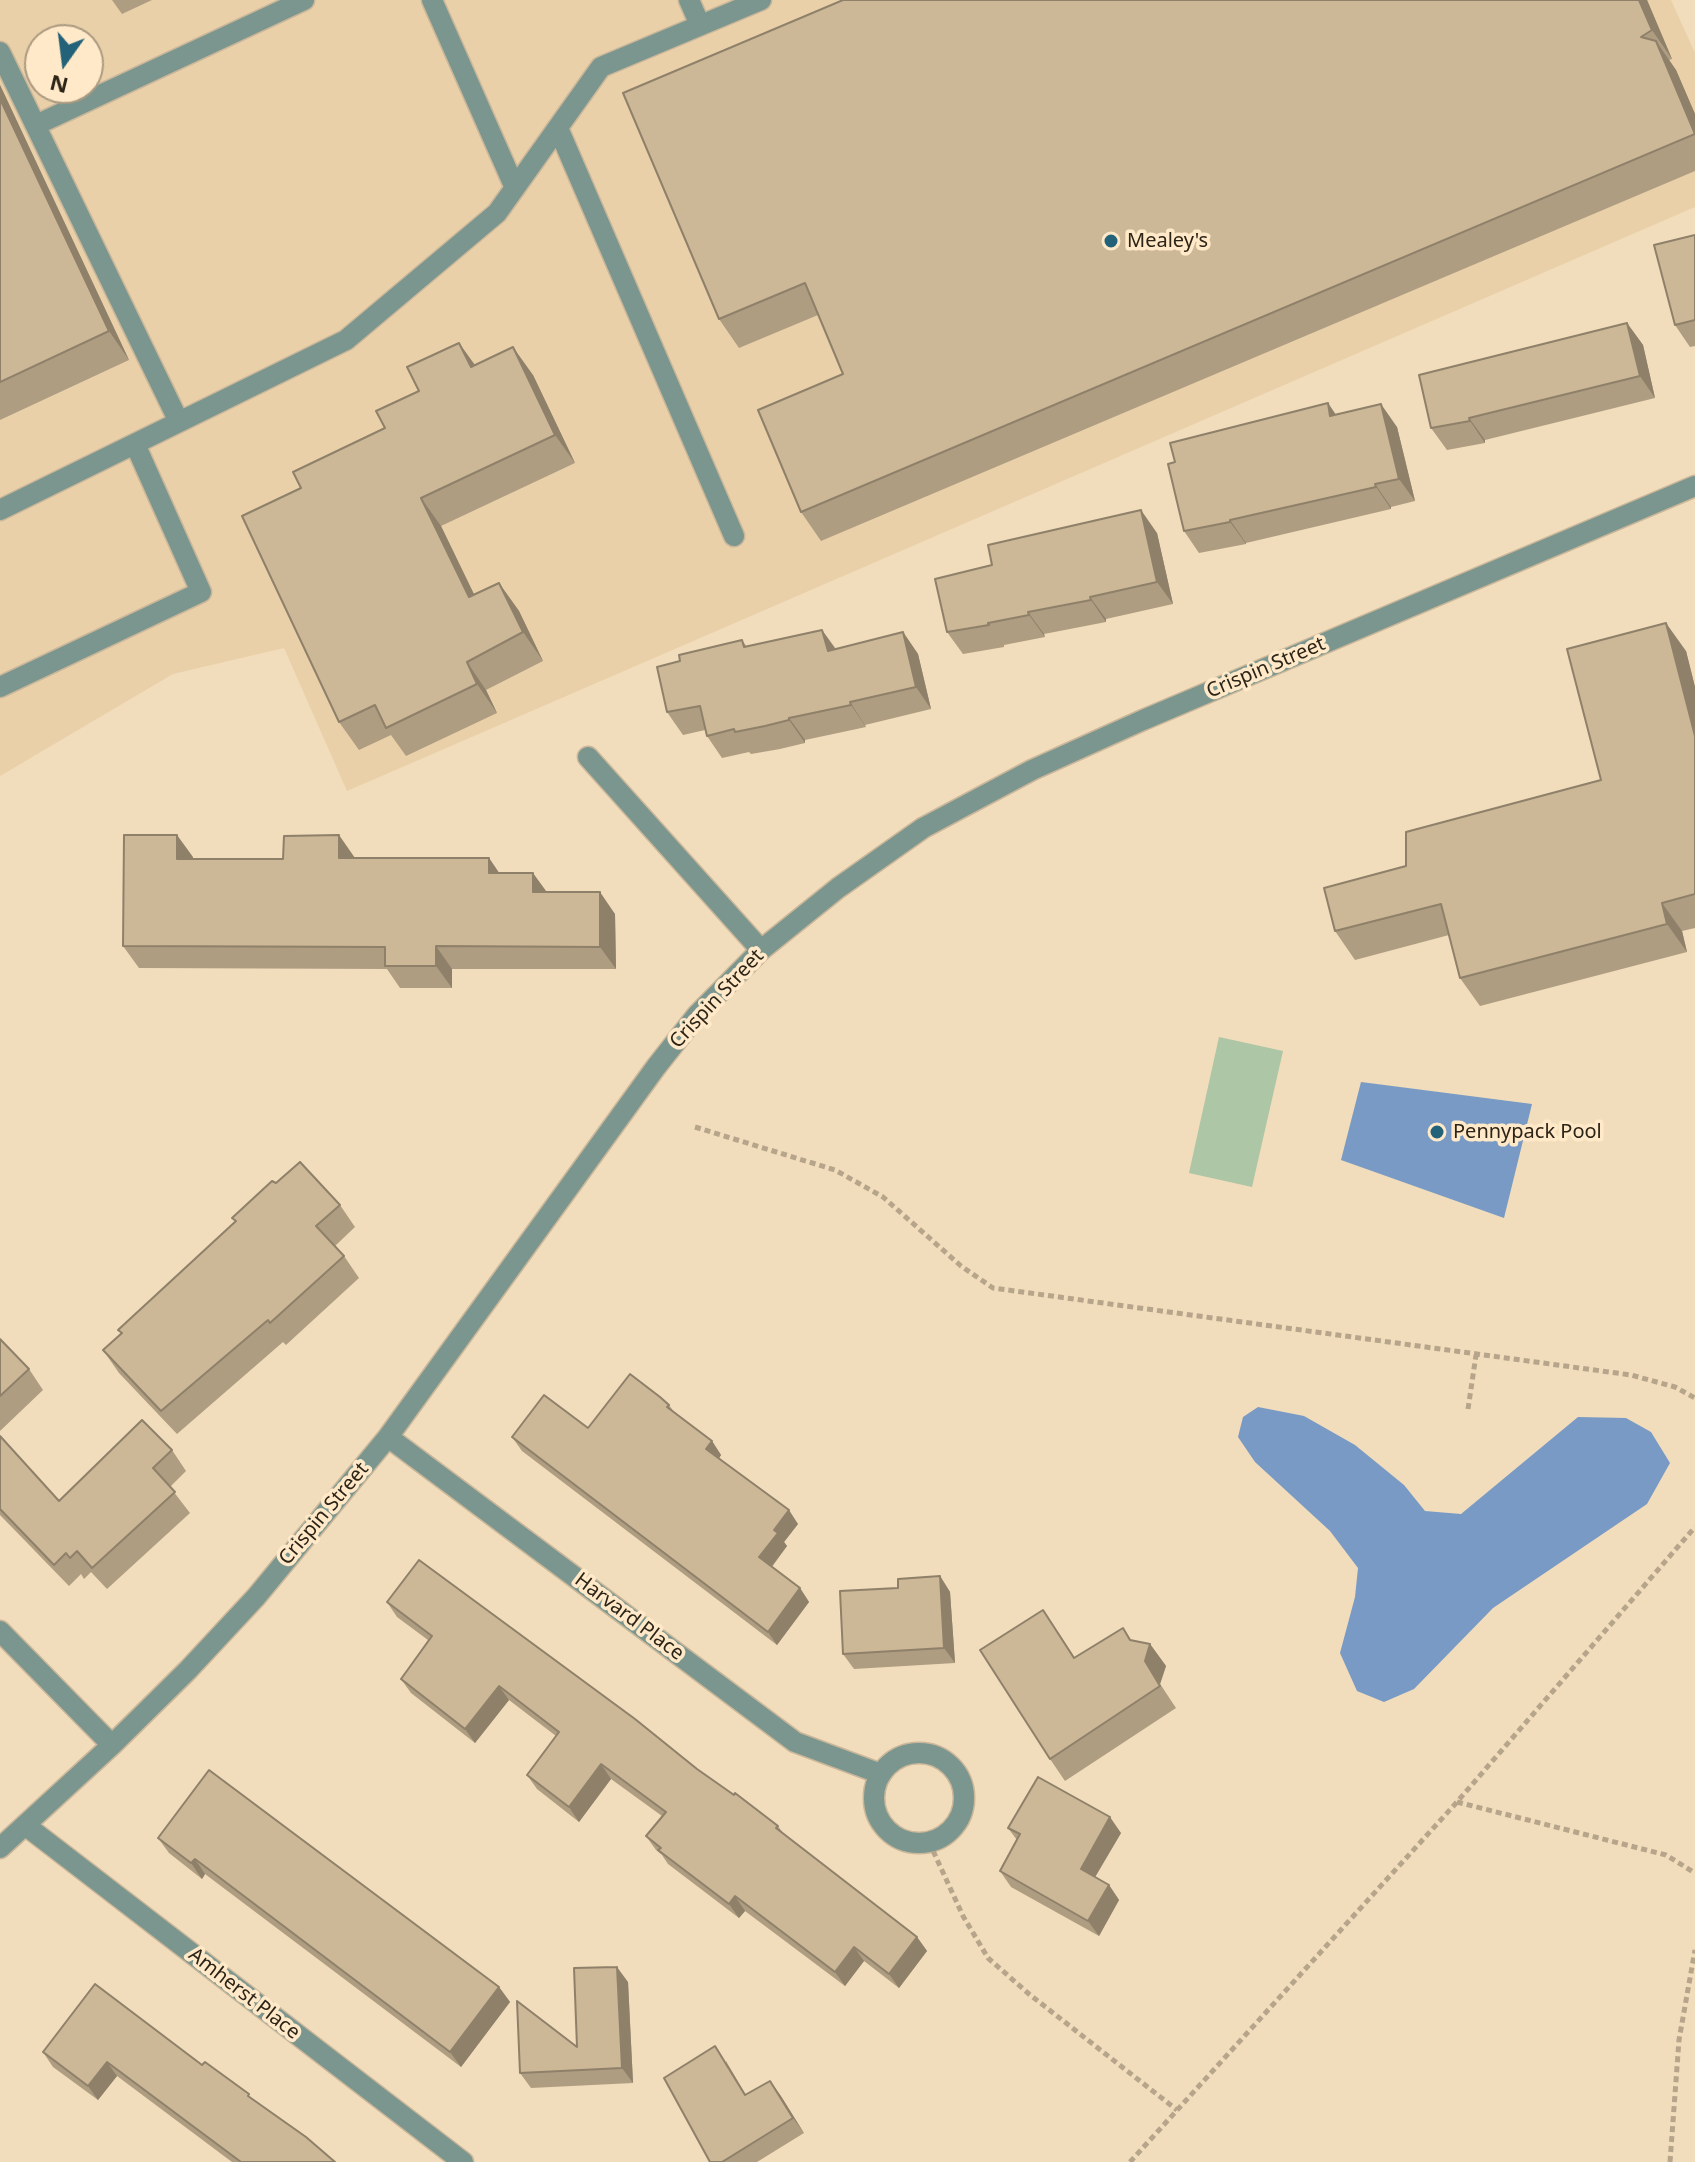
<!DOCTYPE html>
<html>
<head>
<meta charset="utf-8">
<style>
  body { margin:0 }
  #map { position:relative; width:1695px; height:2162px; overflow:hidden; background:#f1dcbb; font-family:"Noto Sans",sans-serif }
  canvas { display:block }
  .north { position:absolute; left:24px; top:24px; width:80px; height:80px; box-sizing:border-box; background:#ffe9c8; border:2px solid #ab9a81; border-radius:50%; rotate:194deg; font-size:22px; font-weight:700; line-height:32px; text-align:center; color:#2c2417 }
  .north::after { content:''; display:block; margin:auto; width:28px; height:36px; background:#236278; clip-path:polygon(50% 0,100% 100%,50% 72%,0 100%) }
</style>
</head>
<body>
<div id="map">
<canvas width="1695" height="2162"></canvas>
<div class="north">N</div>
</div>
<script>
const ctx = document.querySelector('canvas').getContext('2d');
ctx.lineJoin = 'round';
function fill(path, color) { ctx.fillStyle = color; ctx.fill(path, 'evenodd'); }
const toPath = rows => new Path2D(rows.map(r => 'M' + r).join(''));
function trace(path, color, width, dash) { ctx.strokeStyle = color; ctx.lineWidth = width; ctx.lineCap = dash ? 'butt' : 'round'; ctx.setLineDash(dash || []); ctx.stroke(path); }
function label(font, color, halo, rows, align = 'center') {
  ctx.font = font + ' "Noto Sans",sans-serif'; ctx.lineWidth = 7; ctx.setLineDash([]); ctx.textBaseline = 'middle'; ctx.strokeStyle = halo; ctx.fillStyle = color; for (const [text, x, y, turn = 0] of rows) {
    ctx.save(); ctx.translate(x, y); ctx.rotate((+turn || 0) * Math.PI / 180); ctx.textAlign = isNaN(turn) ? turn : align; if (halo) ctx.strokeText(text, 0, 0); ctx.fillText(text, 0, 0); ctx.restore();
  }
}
const built = toPath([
  [0,0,1671,0,1695,53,1695,207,347,791,284,648,173,674,0,776],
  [40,40,88,40,88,88,40,88]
]);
const green = toPath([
  [1219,1037,1283,1051,1252,1187,1189,1173]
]);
const water = toPath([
  [1361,1082,1532,1104,1504,1218,1341,1160],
  [1258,1407,1304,1416,1355,1445,1404,1485,1425,1511,1461,1514,1578,1417,1626,1418,1651,1432,1670,1463,1647,1504,1493,1608,1414,1689,1384,1702,1357,1691,1340,1653,1355,1597,1358,1568,1330,1531,1255,1462,1238,1437,1243,1417]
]);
const path = toPath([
  [695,1127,835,1170,883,1197,961,1266,993,1288,1631,1375,1675,1387,1695,1398],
  [1468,1409,1476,1355],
  [1457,1802,1666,1855,1695,1873],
  [929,1842,963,1916,988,1958,1029,1994,1177,2110],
  [1130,2162,1457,1802,1695,1527],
  [1670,2162,1679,2040,1695,1950]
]);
const service = toPath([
  [432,0,515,188],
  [689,0,700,25],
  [0,52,179,422],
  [36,125,304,0],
  [558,128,734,536],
  [0,510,346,340,497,213,601,67,761,0],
  [0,687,201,592,135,444],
  [588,757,761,950],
  '874 1798a45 45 0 1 1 90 0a45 45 0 1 1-90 0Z'
]);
const minor = toPath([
  [388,1437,795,1742,881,1774],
  [0,1631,112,1745],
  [25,1825,463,2162],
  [0,1848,112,1745,188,1670,256,1597,388,1437,656,1067,697,1015,761,950,838,888,923,828,1032,770,1143,720,1695,486]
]);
const wall = toPath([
  [112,0,152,0,122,14],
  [843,0,1647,0,1672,59,1669,60,1676,70,1695,114,1695,171,821,541,801,512,843,374,818,315,739,348,719,319],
  [0,85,129,360,0,420],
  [1695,235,1695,346,1690,347,1675,325],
  [1627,323,1643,345,1655,398,1485,440,1485,443,1447,450,1431,428],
  [459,343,475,365,533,375,575,463,441,526,474,595,499,583,519,611,543,661,486,690,497,713,406,756,391,735,359,750,339,722,301,488,385,428,419,391],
  [1336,415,1397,427,1415,501,1391,507,1391,509,1246,543,1246,544,1199,553,1184,531],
  [1157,533,1173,604,1106,619,1106,622,1044,634,1045,637,1004,645,1004,647,963,654,947,632],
  [822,630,836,649,903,632,918,654,931,709,865,725,866,727,805,740,805,743,780,749,751,754,749,752,722,758,707,736,705,730,683,735,667,712,680,661,742,640,747,647],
  [1686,651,1695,687,1695,928,1682,931,1687,952,1480,1006,1460,978,1449,935,1355,960,1335,931,1406,866,1601,780],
  [193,857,193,859,489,858,499,873,547,892,615,914,616,969,452,969,452,988,400,988,387,969,139,968,123,946],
  [276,1183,340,1205,355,1227,335,1246,344,1256,359,1278,286,1345,283,1342,177,1434,119,1373,103,1350],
  [0,1339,29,1369,43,1390,0,1431],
  [669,1405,674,1412,712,1441,721,1455,719,1458,798,1524,784,1542,787,1546,772,1567,800,1588,809,1602,777,1645,522,1451,512,1437,588,1428],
  [0,1436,59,1501,172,1450,186,1471,170,1487,190,1513,107,1589,91,1572,84,1579,81,1574,69,1586,0,1515],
  [940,1576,950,1592,955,1663,854,1669,843,1654],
  [387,1602,697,1769,778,1826,783,1833,917,1937,927,1951,899,1988,864,1961,845,1986,745,1911,739,1918,668,1864,662,1855,656,1850,646,1836,662,1816,611,1779,579,1822,537,1789,527,1775,556,1736,509,1700,475,1743,411,1693,401,1679,428,1640,397,1617],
  [1058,1632,1075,1658,1132,1641,1150,1644,1166,1666,1160,1684,1176,1708,1065,1781,1050,1759],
  [1008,1828,1121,1833,1095,1877,1109,1885,1119,1900,1099,1936,1011,1887,1000,1871,1017,1840],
  [158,1838,499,1987,510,2002,461,2067,205,1874,202,1879,169,1853],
  [628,1982,633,2083,531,2088,520,2073,577,2047],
  [43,2052,202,2065,252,2099,335,2162,232,2162,117,2076,98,2100,53,2067],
  [726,2061,746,2095,770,2081,804,2133,757,2162,710,2162]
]);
const shadedWall = toPath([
  [1639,0,1647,0,1672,59,1652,30],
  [1656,41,1676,70,1695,114,1695,132],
  [0,85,129,360,109,331,0,99],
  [1627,323,1643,345,1655,398,1640,376],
  [459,343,479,371,471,367],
  [513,347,533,375,575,463,555,435],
  [1328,403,1343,425,1330,416],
  [1381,404,1397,427,1415,501,1399,479],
  [1469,418,1485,440,1485,443,1470,421],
  [1375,484,1391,507,1391,509,1376,487],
  [421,498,441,526,489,625,469,597],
  [1141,510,1157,533,1173,604,1157,582],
  [1230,520,1246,543,1246,544,1230,522],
  [499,583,519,611,543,661,523,632],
  [1090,597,1106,619,1106,622,1091,600],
  [1028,612,1044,634,1045,637,1029,615],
  [1666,623,1686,651,1695,687,1695,736],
  [822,630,838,653,828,651],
  [903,632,918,654,931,709,916,687],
  [467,662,486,690,497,713,477,684],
  [850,702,865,725,866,727,851,705],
  [789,718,805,740,805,743,789,720],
  [177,835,193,857,192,881,177,859],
  [339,835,355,858,339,858],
  [489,858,504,880,489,873],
  [533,873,549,895,533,892],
  [600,892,615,914,616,969,600,947],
  [1662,903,1682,931,1687,952,1667,924],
  [436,946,452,969,452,988,436,966],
  [712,1441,721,1455,716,1463,706,1449],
  [789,1510,798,1524,784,1542,787,1546,768,1571,759,1557,774,1530],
  [940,1576,950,1592,955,1663,944,1648],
  [800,1588,809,1602,777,1645,768,1632],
  [1123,1628,1138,1650,1150,1644,1166,1666,1160,1684,1176,1708],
  [499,1686,509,1700,475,1743,465,1729],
  [601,1764,611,1779,579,1822,569,1807],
  [1110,1817,1121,1833,1091,1884,1081,1869],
  [195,1859,205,1874,202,1879,191,1863],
  [1109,1885,1119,1900,1099,1936,1088,1921],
  [735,1896,745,1911,739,1918,729,1904],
  [917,1937,927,1951,899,1988,889,1974],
  [854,1947,864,1961,845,1986,835,1972],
  [617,1967,628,1982,633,2083,622,2068],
  [499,1987,510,2002,461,2067,450,2052],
  [107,2062,117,2076,98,2100,88,2086],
  [770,2081,781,2096,804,2133,793,2118]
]);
const building = toPath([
  [843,0,1639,0,1652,30,1641,37,1656,41,1695,134,801,512,758,410,843,374,805,283,719,319,623,93,843,0],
  [0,99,109,331,0,382,0,99],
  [1695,235,1695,320,1675,325,1654,245,1695,235],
  [1627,323,1640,376,1469,418,1470,421,1431,428,1419,375,1627,323],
  [459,343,471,367,513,347,555,435,421,498,469,597,499,583,523,632,467,662,477,684,386,728,375,705,339,722,242,516,301,488,293,472,385,428,376,411,419,391,407,367,459,343],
  [1328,403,1330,416,1381,404,1399,479,1375,484,1376,487,1230,520,1230,522,1184,531,1168,464,1175,462,1170,443,1328,403],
  [1141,510,1157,582,1090,597,1091,600,1028,612,1029,615,988,623,989,625,947,632,935,579,992,565,988,545,1141,510],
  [1666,623,1695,736,1695,894,1662,903,1667,924,1460,978,1441,904,1335,931,1324,888,1406,866,1406,832,1601,780,1567,649,1666,623],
  [822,630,828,651,903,632,916,687,850,702,851,705,789,718,789,720,765,726,735,732,734,729,707,736,700,706,667,712,657,667,680,661,679,655,742,640,744,647,822,630],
  [124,835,177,835,177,859,283,859,284,836,339,835,339,858,489,858,489,873,533,873,533,892,600,892,600,947,436,946,436,966,385,966,385,947,123,946,124,835],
  [300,1162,340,1205,316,1226,344,1256,270,1323,268,1320,161,1411,103,1350,122,1333,118,1330,236,1221,232,1218,272,1181,276,1183,300,1162],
  [0,1339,29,1369,0,1396,0,1339],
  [630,1374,660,1397,669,1405,667,1407,712,1441,706,1449,789,1510,774,1530,778,1533,759,1557,800,1588,768,1632,512,1437,544,1395,588,1428,630,1374],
  [142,1420,172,1450,153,1468,175,1492,92,1568,77,1551,70,1558,66,1553,54,1565,0,1509,0,1436,59,1501,142,1420],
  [419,1560,635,1719,697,1769,734,1795,735,1793,778,1826,776,1828,917,1937,889,1974,854,1947,835,1972,735,1896,729,1904,658,1850,661,1848,646,1836,666,1812,601,1764,569,1807,527,1775,559,1732,499,1686,465,1729,401,1679,432,1636,387,1602,419,1560],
  [940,1576,944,1648,843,1654,840,1591,898,1588,898,1579,940,1576],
  [1043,1610,1074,1658,1123,1628,1130,1640,1150,1644,1145,1661,1160,1686,1050,1759,980,1650,1043,1610],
  [209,1770,499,1987,450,2052,195,1859,191,1863,158,1838,209,1770],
  [1038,1777,1110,1817,1081,1869,1109,1885,1088,1921,1000,1871,1020,1834,1008,1828,1038,1777],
  [617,1967,622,2068,520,2073,517,2001,577,2047,574,1968,617,1967],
  [95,1984,202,2065,205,2062,249,2094,248,2096,306,2137,335,2162,241,2162,107,2062,88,2086,43,2052,95,1984],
  [715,2046,745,2095,770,2081,793,2118,722,2162,710,2162,664,2078,715,2046]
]);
const markers = [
  [1111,241,8,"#236278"],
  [1437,1132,8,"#236278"]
];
const poiNames = [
  ["Mealey's",1127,241],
  ["Pennypack Pool",1453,1132]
];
const streetNames = [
  ["Crispin Street",1266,668,-23],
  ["Crispin Street",717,999,-47],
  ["Crispin Street",324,1514,-50],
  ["Harvard Place",629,1617,37],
  ["Amherst Place",244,1994,38]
];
fill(built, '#e9d0a9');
fill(green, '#acc6a6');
fill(water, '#789ac4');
trace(service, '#cab79a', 23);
trace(minor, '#cab79a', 23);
trace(path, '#b6a58a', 5, [6, 4]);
trace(service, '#7b968e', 20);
trace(minor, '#7b968e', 20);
fill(wall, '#af9d82');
fill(shadedWall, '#8f806a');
fill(building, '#ccb797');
trace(building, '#8f806a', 2);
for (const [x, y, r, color] of markers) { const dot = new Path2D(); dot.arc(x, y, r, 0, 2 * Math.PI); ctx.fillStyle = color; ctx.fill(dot); trace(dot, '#ffe9c8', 3); }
label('20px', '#2c2417', '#ffe9c8', poiNames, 'left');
label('20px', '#2c2417', '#ffe9c8', streetNames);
</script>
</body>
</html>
